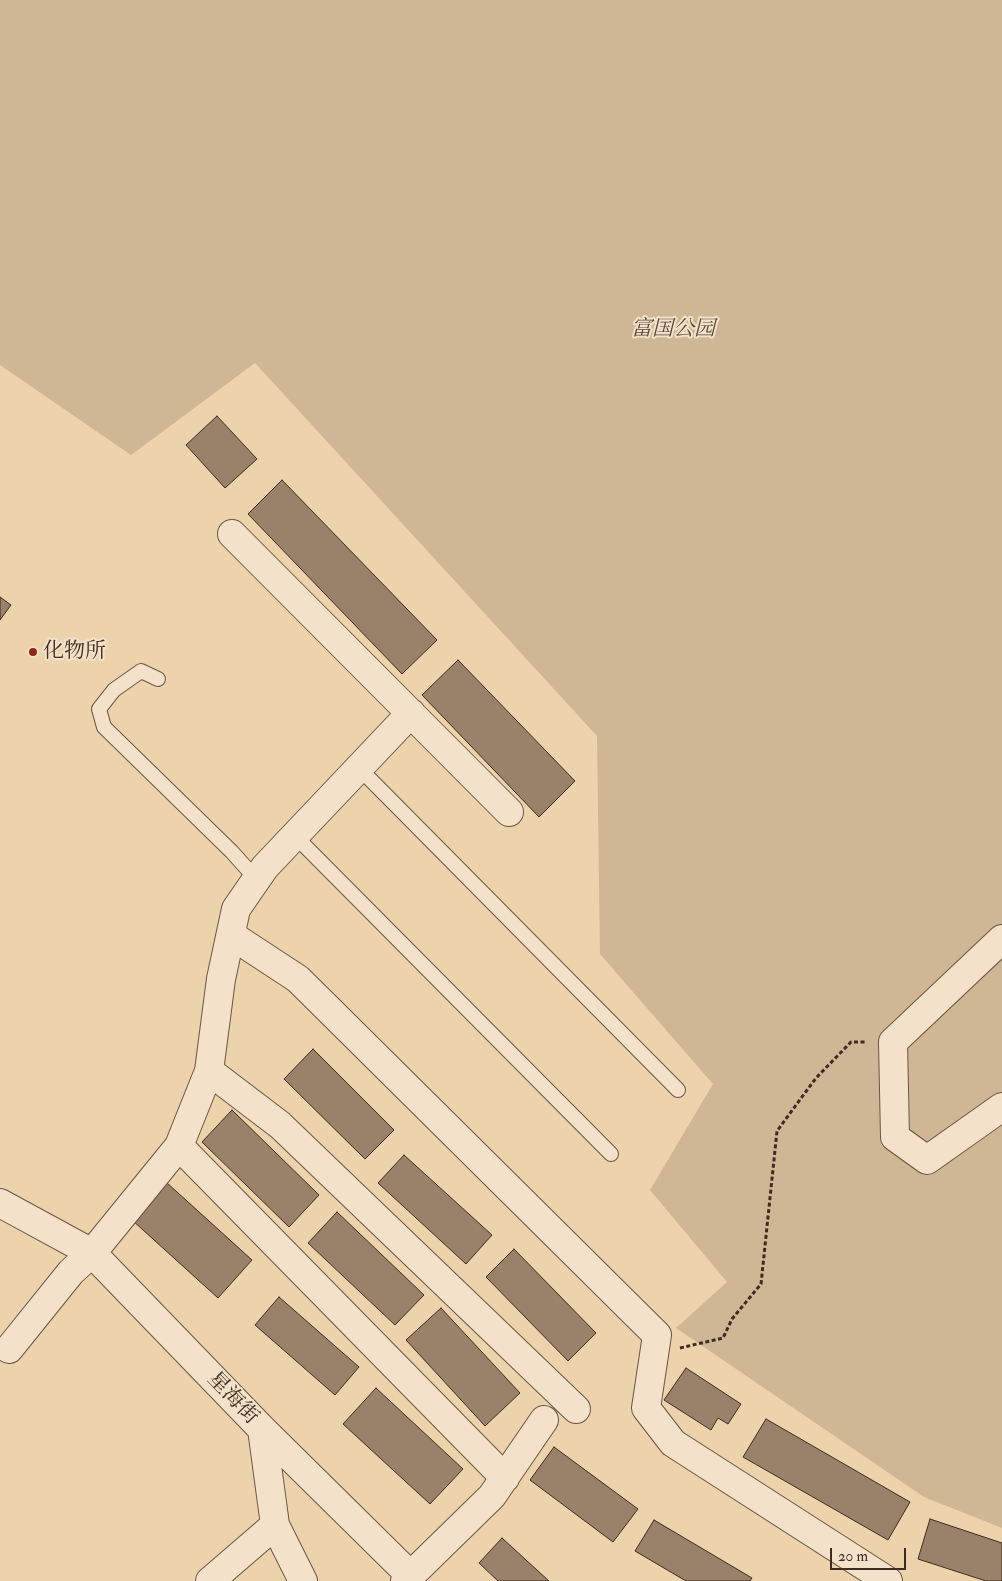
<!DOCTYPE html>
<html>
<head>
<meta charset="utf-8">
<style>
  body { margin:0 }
  #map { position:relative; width:1002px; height:1581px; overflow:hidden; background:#edd3ac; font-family:"IM FELL Double Pica",serif }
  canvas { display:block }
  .scale { position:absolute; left:830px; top:1548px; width:76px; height:22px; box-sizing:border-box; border:2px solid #3f2b20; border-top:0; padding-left:6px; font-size:15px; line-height:18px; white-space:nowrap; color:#3f2b20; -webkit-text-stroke:4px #f3e2c9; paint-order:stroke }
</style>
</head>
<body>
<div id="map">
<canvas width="1002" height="1581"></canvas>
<div class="scale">20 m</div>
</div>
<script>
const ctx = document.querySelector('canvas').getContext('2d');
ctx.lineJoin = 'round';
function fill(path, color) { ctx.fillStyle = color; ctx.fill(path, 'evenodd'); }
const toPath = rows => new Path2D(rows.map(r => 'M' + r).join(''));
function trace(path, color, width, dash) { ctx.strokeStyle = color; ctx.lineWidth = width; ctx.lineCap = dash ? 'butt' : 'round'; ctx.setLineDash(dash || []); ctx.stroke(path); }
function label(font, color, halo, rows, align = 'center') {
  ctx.font = font + ' "IM FELL Double Pica","Noto Serif SC",serif'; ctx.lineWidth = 4; ctx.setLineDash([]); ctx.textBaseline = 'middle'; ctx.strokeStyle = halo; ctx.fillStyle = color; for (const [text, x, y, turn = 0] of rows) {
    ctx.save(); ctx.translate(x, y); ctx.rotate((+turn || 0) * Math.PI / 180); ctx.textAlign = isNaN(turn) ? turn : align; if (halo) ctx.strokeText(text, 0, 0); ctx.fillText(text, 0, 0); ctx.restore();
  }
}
const green = toPath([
  [0,0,1002,0,1002,1528,924,1497,676,1328,727,1282,650,1190,713,1084,600,954,597,736,255,363,131,455,0,365]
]);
const building = toPath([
  [217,416,257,459,225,488,186,445,217,416],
  [282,480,437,640,402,674,248,514,282,480],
  [0,597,11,605,0,620,0,597],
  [458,660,575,781,539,817,422,695,458,660],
  [313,1049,394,1130,365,1159,284,1079,313,1049],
  [232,1110,319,1195,289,1227,202,1142,232,1110],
  [404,1155,492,1235,466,1264,378,1183,404,1155],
  [166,1182,252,1260,218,1298,132,1220,166,1182],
  [337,1212,424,1295,395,1325,308,1243,337,1212],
  [514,1249,596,1333,568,1361,486,1277,514,1249],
  [279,1297,359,1367,335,1395,255,1325,279,1297],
  [441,1308,520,1393,485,1426,406,1340,441,1308],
  [686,1368,741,1404,728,1424,718,1418,711,1430,664,1400,686,1368],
  [376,1388,463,1469,430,1504,343,1424,376,1388],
  [766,1419,910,1502,888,1540,743,1457,766,1419],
  [554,1447,638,1509,613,1542,530,1480,554,1447],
  [930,1519,1002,1543,1002,1581,986,1581,918,1559,930,1519],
  [654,1520,752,1578,750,1581,686,1581,635,1551,654,1520],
  [502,1538,549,1581,498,1581,479,1563,502,1538]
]);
const path = toPath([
  [680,1348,723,1338,732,1319,761,1284,777,1131,816,1078,851,1042,867,1042]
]);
const service = toPath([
  [158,679,141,671,114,690,99,709,104,727,232,852,257,880],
  [359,768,678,1090],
  [295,836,611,1154]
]);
const minor = toPath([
  [232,534,509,812],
  [231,935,298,979,657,1335,646,1408,673,1443,888,1581],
  [1002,939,893,1042,895,1137,927,1160,1002,1107],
  [209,1071,280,1125,576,1409],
  [179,1146,505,1478],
  [0,1203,92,1253,262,1429,275,1525,303,1581],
  [9,1349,71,1272,92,1253,179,1146,209,1071,221,979,236,909,265,867,411,713],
  [262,1429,411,1576],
  [210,1581,275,1525],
  [405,1581,492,1496,544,1420]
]);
const markers = [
  [33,652,5,"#8f2418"]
];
const parkNames = [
  ["富国公园",673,330]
];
const poiNames = [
  ["化物所",43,652]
];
const streetNames = [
  ["星海街",232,1399,46]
];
fill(green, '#cfb694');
fill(building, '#998269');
trace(building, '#3f2b20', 1);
trace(service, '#6a5543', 16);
trace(minor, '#6a5543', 30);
trace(path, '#3f2b20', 3, [4, 2.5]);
trace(service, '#f3e2c9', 14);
trace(minor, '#f3e2c9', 28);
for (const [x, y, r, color] of markers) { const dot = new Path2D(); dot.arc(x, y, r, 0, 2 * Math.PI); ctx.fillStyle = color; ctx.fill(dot); trace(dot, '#f3e2c9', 2); }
label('italic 21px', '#5c4737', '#f3e2c9', parkNames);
label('21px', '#3f2b20', '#f3e2c9', poiNames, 'left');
label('21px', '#3f2b20', '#f3e2c9', streetNames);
</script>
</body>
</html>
